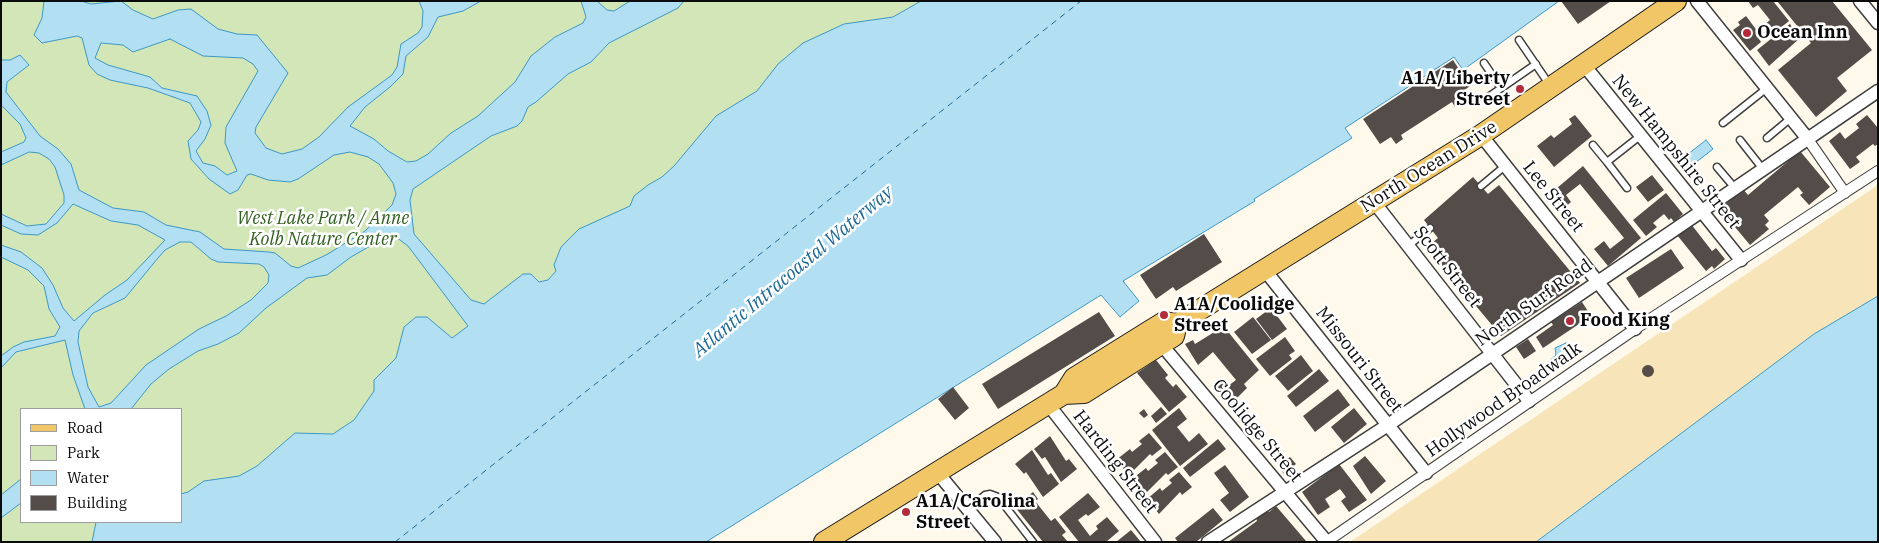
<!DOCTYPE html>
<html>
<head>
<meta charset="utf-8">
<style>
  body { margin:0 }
  #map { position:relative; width:1879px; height:543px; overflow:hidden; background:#fef9ea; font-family:"IBM Plex Serif",serif }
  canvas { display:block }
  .frame { position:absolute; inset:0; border:2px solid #0b0b0b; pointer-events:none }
  .legend { position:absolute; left:20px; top:408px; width:162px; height:115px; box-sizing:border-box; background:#fff; border:1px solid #9d9d9d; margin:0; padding:6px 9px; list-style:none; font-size:15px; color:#0b0b0b }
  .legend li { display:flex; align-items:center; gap:10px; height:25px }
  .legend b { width:25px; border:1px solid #9d9d9d }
</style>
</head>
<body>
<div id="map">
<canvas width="1879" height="543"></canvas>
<div class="frame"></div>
<ul class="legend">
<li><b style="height:6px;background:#f1c667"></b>Road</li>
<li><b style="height:14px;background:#d2e6b7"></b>Park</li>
<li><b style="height:14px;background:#b2dff2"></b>Water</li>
<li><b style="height:14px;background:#534c48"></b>Building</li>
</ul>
</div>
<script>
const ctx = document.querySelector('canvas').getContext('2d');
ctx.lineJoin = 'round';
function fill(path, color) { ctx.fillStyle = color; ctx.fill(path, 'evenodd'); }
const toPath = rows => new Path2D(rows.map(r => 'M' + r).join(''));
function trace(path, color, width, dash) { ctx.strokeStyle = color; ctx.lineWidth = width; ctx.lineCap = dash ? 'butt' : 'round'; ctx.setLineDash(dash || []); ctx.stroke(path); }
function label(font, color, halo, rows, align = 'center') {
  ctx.font = font + ' "IBM Plex Serif",serif'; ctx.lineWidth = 5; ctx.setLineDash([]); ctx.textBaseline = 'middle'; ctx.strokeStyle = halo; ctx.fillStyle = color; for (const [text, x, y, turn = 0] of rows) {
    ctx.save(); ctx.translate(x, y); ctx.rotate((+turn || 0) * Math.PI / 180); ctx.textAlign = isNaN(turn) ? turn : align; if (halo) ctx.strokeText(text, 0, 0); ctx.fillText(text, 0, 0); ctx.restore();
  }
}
const green = toPath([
  [1,1,961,1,263,542,1,542],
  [21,409,181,409,181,522,21,522]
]);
const sand = toPath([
  [1878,185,1878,296,1814,334,1536,542,1350,542]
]);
const water = toPath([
  [44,1,81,1,91,4,121,1,133,10,153,19,178,10,191,9,218,29,237,34,257,35,288,73,256,127,255,133,266,148,282,154,302,149,319,137,348,107,392,75,397,67,401,44,418,33,422,27,423,11,419,1,481,1,463,11,438,17,428,37,406,56,403,74,390,87,365,107,350,126,374,139,388,151,407,162,416,161,428,154,451,133,478,116,515,82,531,56,555,37,583,23,586,17,581,1,597,1,607,10,614,11,630,1,684,1,678,8,609,43,591,62,568,74,536,102,528,107,522,121,517,126,491,136,413,189,410,200,414,234,471,300,484,304,523,274,531,274,539,282,548,280,556,271,554,265,561,247,579,229,630,206,634,196,648,185,662,177,674,166,716,116,757,91,778,64,803,43,844,24,893,17,921,1,1559,1,1463,70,1454,57,1345,128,1352,138,1254,199,1255,201,1123,281,1139,301,1120,317,1101,295,706,542,92,542,96,522,181,522,181,494,188,492,204,481,239,476,257,466,295,433,333,434,354,420,374,391,374,380,396,358,404,327,416,317,427,317,452,338,468,326,408,246,396,237,384,238,351,257,327,275,307,278,266,308,239,333,218,344,198,351,169,369,151,384,131,409,85,409,73,375,65,340,16,352,1,368,1,356,13,347,24,342,55,336,60,327,49,309,44,286,28,270,1,257,1,245,21,252,42,268,53,285,63,308,74,321,105,295,127,280,165,240,138,225,111,221,73,204,57,223,38,235,21,234,1,225,1,214,27,226,46,224,64,203,64,195,55,167,49,159,39,153,29,152,1,165,1,152,24,142,26,138,20,124,1,105,1,60,10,60,20,55,29,65,7,82,6,92,40,136,58,149,71,164,79,190,113,208,144,212,166,225,200,232,224,249,269,252,275,253,291,266,298,268,326,255,365,231,392,205,396,194,393,183,379,164,368,157,350,152,334,155,298,179,290,182,268,180,251,174,247,175,238,190,230,194,209,179,191,159,188,141,198,130,201,122,190,103,148,88,110,80,97,74,89,65,82,38,77,36,42,43,34,35,42,18,44,1],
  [170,39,203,56,243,58,253,64,258,71,226,127,225,143,237,171,227,175,215,166,203,163,196,151,205,139,211,125,207,111,197,96,162,88,150,77,108,65,95,58,101,43,123,45,133,52,170,39],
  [180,242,191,242,211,259,218,262,259,264,264,267,269,275,268,283,251,300,226,316,199,329,146,365,111,403,99,407,88,387,78,342,79,331,93,313,125,298,158,258,165,250,180,242],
  [1706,140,1713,149,1690,167,1683,158,1706,140],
  [1878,296,1878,542,1536,542,1814,334,1878,296],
  [1566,343,1572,358,1553,371,1547,363,1556,355,1555,348,1566,343],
  [21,479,21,503,1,518,1,495,21,479]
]);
const ferry = toPath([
  [395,542,1081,1]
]);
const building = toPath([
  [1561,1,1611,1,1578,24],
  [1748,1,1773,1,1789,21,1768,38,1763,32,1766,30,1763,26,1770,20,1758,5,1753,8],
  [1777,1,1832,1,1872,50,1837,78,1847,91,1816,117,1778,70,1811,43],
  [1746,16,1758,32,1756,34,1761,42,1750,51,1733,30,1740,25,1738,22],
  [1790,24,1800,38,1769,66,1757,50],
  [1453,60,1470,86,1459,94,1463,101,1455,107,1452,102,1401,135,1403,139,1396,144,1391,137,1380,144,1363,119],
  [1575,115,1592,136,1554,167,1537,146,1551,135,1554,138,1572,124,1569,119],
  [1867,115,1878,128,1878,144,1875,146,1873,144,1856,157,1860,162,1850,169,1829,141,1840,132,1845,139,1859,128,1856,124],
  [1800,151,1830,187,1809,205,1800,195,1803,193,1798,187,1764,215,1769,221,1765,225,1769,229,1750,245,1720,209,1743,189,1748,195],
  [1583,166,1641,238,1608,266,1594,249,1604,241,1610,249,1624,238,1580,184,1566,195,1571,202,1563,209,1550,194],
  [1652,175,1664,190,1648,202,1636,187],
  [1473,177,1488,194,1499,185,1580,283,1501,336,1427,247,1438,238,1424,220],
  [1666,193,1683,214,1674,222,1671,218,1669,220,1664,214,1653,223,1657,227,1646,236,1633,220],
  [1691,224,1712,251,1716,248,1725,259,1714,269,1712,266,1706,271,1677,235],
  [1204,234,1222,262,1176,291,1173,287,1156,299,1140,275],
  [1671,249,1684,268,1639,298,1626,278],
  [1582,302,1591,316,1543,348,1536,337,1553,325,1551,322],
  [1271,308,1287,329,1272,340,1256,319],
  [1099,312,1115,336,998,409,982,384],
  [1253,317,1271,340,1252,354,1234,332],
  [1221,323,1259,370,1244,384,1247,388,1230,405,1216,387,1224,380,1228,386,1236,380,1213,352,1198,365,1185,344,1193,340,1195,344,1216,331,1214,327],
  [1285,337,1295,351,1289,355,1292,359,1270,376,1256,359],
  [1528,339,1536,351,1524,359,1516,347],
  [1301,355,1313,371,1288,391,1275,376],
  [1156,360,1168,375,1165,378,1173,387,1176,384,1187,397,1169,412,1137,373],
  '1642 371a6 6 0 1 1 12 0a6 6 0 1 1-12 0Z',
  [1319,369,1329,381,1296,407,1287,396],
  [953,387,969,408,955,420,938,399],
  [1338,389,1350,405,1315,432,1303,416],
  [1161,407,1167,414,1156,423,1151,416],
  [1179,408,1187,419,1177,427,1189,442,1199,433,1208,444,1180,466,1152,430],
  [1354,408,1367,424,1344,443,1331,427],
  [1144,409,1148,415,1144,418,1139,413],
  [1149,433,1162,448,1152,456,1150,454,1129,475,1116,460,1130,449,1132,452,1142,444,1139,441],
  [1050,436,1066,461,1069,459,1077,469,1061,482,1045,457,1042,459,1034,449],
  [1218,439,1226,449,1190,477,1183,468],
  [1032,450,1048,475,1051,473,1059,484,1043,497,1026,472,1024,474,1015,464],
  [1165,452,1178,467,1168,475,1166,473,1145,494,1132,479,1146,468,1148,471,1158,463,1155,460],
  [1365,456,1386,481,1371,494,1353,466],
  [1290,457,1296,464,1284,474,1278,466],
  [1339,464,1367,500,1349,512,1341,501,1346,497,1340,489,1325,499,1330,507,1318,515,1302,492],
  [1225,465,1249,497,1230,512,1220,500,1229,493,1214,473],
  [1179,472,1192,487,1182,495,1180,492,1159,514,1147,499,1160,488,1162,491,1172,483,1169,480],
  [1033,492,1038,499,1035,501,1051,521,1055,518,1066,532,1062,535,1068,542,1043,542,1015,507],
  [1088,493,1100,507,1088,516,1086,514,1078,520,1090,536,1098,529,1096,526,1107,517,1119,531,1106,542,1079,542,1059,517],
  [1276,506,1306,541,1228,542,1257,521,1256,518,1267,510,1269,512],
  [1213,508,1223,520,1196,542,1178,542,1175,538],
  [1131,530,1141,542,1116,542]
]);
const service = toPath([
  [1519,40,1549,84],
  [1484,63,1501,88],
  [1484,100,1536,64],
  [1723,123,1767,88],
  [1767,138,1791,118],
  [1740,140,1762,168],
  [1593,145,1607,162],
  [1717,167,1734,187],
  [1481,186,1505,166],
  [1627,188,1607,162,1640,136],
  [1408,246,1430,228],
  [968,509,985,495,990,494,998,497,1033,542]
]);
const pedestrian = toPath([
  [1807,138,1845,193],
  [1326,542,1635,329,1878,171]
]);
const minor = toPath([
  [1697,1,1807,138],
  [1860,1,1878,23],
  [1584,65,1741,260],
  [1481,135,1635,329],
  [1374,202,1529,401],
  [1264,269,1426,473],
  [1161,344,1326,541],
  [1048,404,1155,542],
  [937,472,995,542],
  [1208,542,1388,425,1878,91]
]);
const primary = toPath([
  [1064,394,1084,393,1174,336,1177,324],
  [824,542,1064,394,1074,378,1151,330,1164,322,1177,324,1481,135,1676,1]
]);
const markers = [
  [1747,33,5,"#b32b3b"],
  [1520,89,5,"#b32b3b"],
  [1164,315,5,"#b32b3b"],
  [1570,321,5,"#b32b3b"],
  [906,512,5,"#b32b3b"]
];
const poiNames = [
  ["Ocean Inn",1757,33],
  ["A1A/Liberty",1510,79,"right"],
  ["Street",1510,100,"right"],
  ["A1A/Coolidge",1174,305],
  ["Street",1174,326],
  ["Food King",1580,321],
  ["A1A/Carolina",916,502],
  ["Street",916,523]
];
const streetNames = [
  ["New Hampshire Street",1676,152,51],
  ["North Ocean Drive",1429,167,-32],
  ["Lee Street",1553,197,51],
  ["Scott Street",1447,267,52],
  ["North Surf Road",1534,303,-35],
  ["Missouri Street",1359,360,52],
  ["Hollywood Broadwalk",1504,400,-35],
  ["Coolidge Street",1257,431,50],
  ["Harding Street",1115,462,52]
];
const parkNames = [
  ["West Lake Park / Anne",323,219],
  ["Kolb Nature Center",323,240]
];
const waterNames = [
  ["Atlantic Intracoastal Waterway",793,272,-40]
];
fill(green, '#d2e6b7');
fill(sand, '#f7e5b9');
fill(water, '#b2dff2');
trace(water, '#3d98c6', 1);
trace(ferry, '#1c6996', 1, [6, 5]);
fill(building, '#534c48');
trace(service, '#3e3e3e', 9);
trace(pedestrian, '#3e3e3e', 12);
trace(minor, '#3e3e3e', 15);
trace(primary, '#1c1c1c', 22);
trace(service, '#fff', 6);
trace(pedestrian, '#fff', 10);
trace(minor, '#fff', 12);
trace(primary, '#f1c667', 20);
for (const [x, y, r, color] of markers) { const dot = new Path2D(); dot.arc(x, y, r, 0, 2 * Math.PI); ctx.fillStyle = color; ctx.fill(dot); trace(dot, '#fff', 2); }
label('bold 18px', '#0b0b0b', '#fff', poiNames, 'left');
label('18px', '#0b0b0b', '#fff', streetNames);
label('italic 18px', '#315f20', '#fff', parkNames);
label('italic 19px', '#1c6996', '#fff', waterNames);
</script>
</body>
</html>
